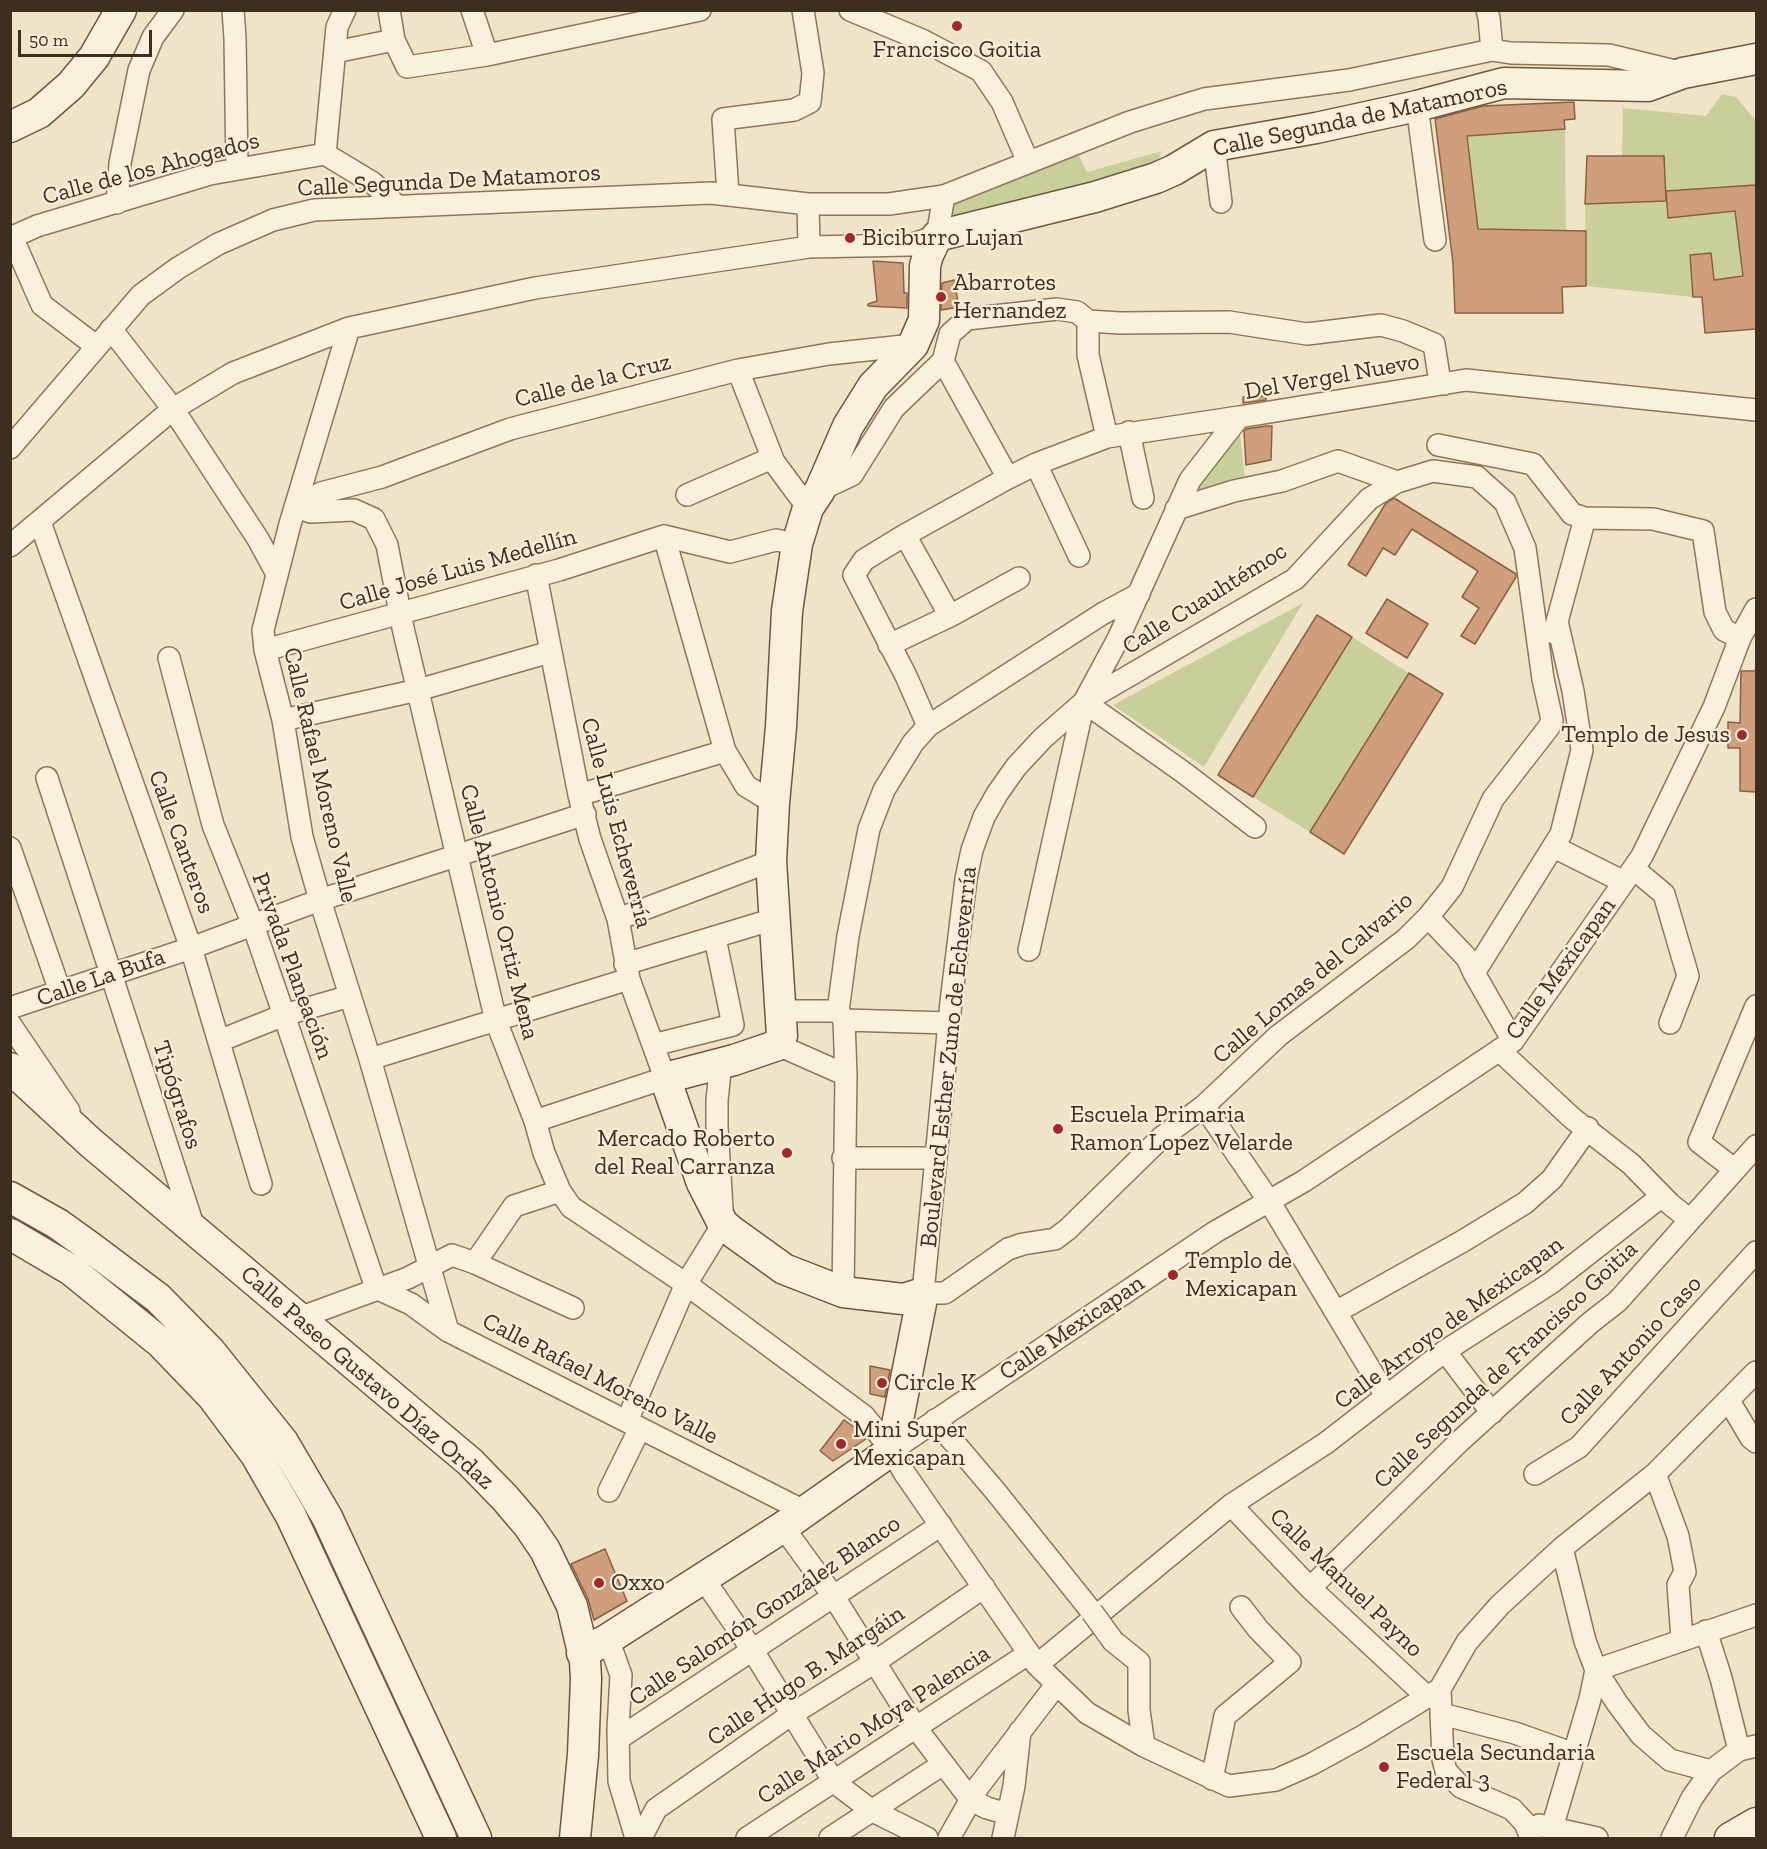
<!DOCTYPE html>
<html>
<head>
<meta charset="utf-8">
<style>
  body { margin:0 }
  #map { position:relative; width:1767px; height:1849px; overflow:hidden; background:#f0e4c8; font-family:"Zilla Slab",serif }
  canvas { display:block }
  .frame { position:absolute; inset:0; border:12px solid #3d2e20; pointer-events:none }
  .scale { position:absolute; left:18px; top:30px; width:134px; height:27px; box-sizing:border-box; border:3px solid #3d2e20; border-top:0; padding-left:8px; font-size:18px; line-height:21px; white-space:nowrap; color:#3d2e20; -webkit-text-stroke:4px #f7eed8; paint-order:stroke }
</style>
</head>
<body>
<div id="map">
<canvas width="1767" height="1849"></canvas>
<div class="frame"></div>
<div class="scale">50 m</div>
</div>
<script>
const ctx = document.querySelector('canvas').getContext('2d');
ctx.lineJoin = 'round';
function fill(path, color) { ctx.fillStyle = color; ctx.fill(path, 'evenodd'); }
const toPath = rows => new Path2D(rows.map(r => 'M' + r).join(''));
function trace(path, color, width, dash) { ctx.strokeStyle = color; ctx.lineWidth = width; ctx.lineCap = dash ? 'butt' : 'round'; ctx.setLineDash(dash || []); ctx.stroke(path); }
function label(font, color, halo, rows, align = 'center') {
  ctx.font = font + ' "Zilla Slab",serif'; ctx.lineWidth = 4.5; ctx.setLineDash([]); ctx.textBaseline = 'middle'; ctx.strokeStyle = halo; ctx.fillStyle = color; for (const [text, x, y, turn = 0] of rows) {
    ctx.save(); ctx.translate(x, y); ctx.rotate((+turn || 0) * Math.PI / 180); ctx.textAlign = isNaN(turn) ? turn : align; if (halo) ctx.strokeText(text, 0, 0); ctx.fillText(text, 0, 0); ctx.restore();
  }
}
const green = toPath([
  [1722,94,1736,97,1756,121,1756,185,1666,191,1664,156,1622,156,1623,108,1706,116],
  [1565,129,1566,230,1478,229,1467,136],
  [1162,151,1152,172,943,223,947,201,1077,152,1087,172],
  [1667,200,1735,211,1743,276,1714,280,1690,255,1693,297,1586,286,1585,204],
  [1238,418,1246,487,1208,497,1193,487],
  [1303,603,1204,767,1113,705],
  [1352,637,1409,673,1310,832,1253,797]
]);
const building = toPath([
  [1574,102,1575,119,1564,120,1565,129,1467,136,1478,229,1586,231,1586,286,1562,287,1563,313,1455,313,1453,263,1435,119,1483,106,1574,102],
  [1587,156,1664,156,1666,201,1585,204,1587,156],
  [1756,185,1756,329,1705,333,1702,297,1693,297,1690,255,1711,253,1714,280,1743,276,1735,211,1668,218,1666,191,1756,185],
  [873,261,903,263,904,293,907,293,907,308,868,306,868,304,877,301,873,261],
  [954,280,959,307,941,310,942,283,954,280],
  [1266,396,1266,400,1243,403,1243,397,1266,396],
  [1266,426,1272,426,1271,460,1246,465,1244,431,1246,429,1266,426],
  [1394,498,1516,574,1516,577,1475,644,1461,636,1479,608,1462,597,1478,571,1412,529,1395,555,1383,548,1366,576,1348,565,1386,503,1394,498],
  [1387,599,1428,624,1407,658,1366,633,1387,599],
  [1317,615,1352,637,1253,797,1218,775,1317,615],
  [1741,671,1756,671,1756,792,1740,791,1740,748,1728,748,1728,722,1740,723,1741,671],
  [1409,673,1443,694,1344,854,1310,832,1409,673],
  [870,1366,890,1370,885,1397,870,1394,870,1366],
  [844,1420,861,1432,866,1439,833,1461,820,1451,844,1420],
  [605,1549,627,1601,594,1620,588,1599,571,1564,605,1549]
]);
const street = toPath([
  [233,10,235,38,237,168],
  [389,10,394,40],
  [472,10,487,55],
  [850,10,924,41,981,71,1002,102,1028,162],
  [1487,10,1489,18,1492,50],
  [335,52,394,40,407,67,487,55,700,10],
  [1417,106,1435,240],
  [1214,146,1221,202],
  [325,154,337,27,345,10],
  [728,194,723,119,794,110,810,102,813,73,803,10],
  [117,203,120,163,139,70,153,37,173,10],
  [808,204,809,247],
  [12,237,42,305,96,346],
  [10,238,37,226,210,174,325,154,373,183,397,206],
  [1088,321,1088,355,1107,437],
  [349,328,290,524,263,630,265,650,283,720,302,837,320,900,370,1059,448,1331],
  [111,329,173,409,258,539,277,574],
  [738,370,774,462,808,508],
  [1129,432,1143,498],
  [1438,445,1533,464,1572,514,1585,518,1653,519,1703,531,1715,612,1724,630,1740,638],
  [10,448,141,295,178,268,218,244,273,220,314,210,711,193,808,204,889,204,944,196,1130,122,1204,99,1349,80,1492,50,1511,53,1609,55,1683,73],
  [1036,464,1079,556],
  [1433,471,1477,477,1505,502,1525,548,1543,679,1552,720,1549,727,1493,799,1452,887,1428,917,1406,939,1278,1036,1204,1106,1161,1138,1068,1229,1055,1239,1023,1244,1008,1249,945,1293,923,1293,951,1002,966,879,972,850,984,817,997,794,1016,767,1043,738,1084,702,1295,579,1369,499,1397,482,1433,471],
  [1008,478,943,361,950,334,967,319,1057,309,1077,312,1088,321,1120,323,1229,322,1307,334,1381,325,1403,331,1434,344,1439,376,1444,384],
  [820,490,852,475,894,408,943,361],
  [687,495,772,458],
  [295,507,311,512,354,510,374,519,387,545,403,628,496,1021,535,1121,544,1153,560,1191,571,1207,686,1284,864,1416,892,1450,903,1471,1037,1665,1087,1713,1144,1746,1229,1786,1276,1780,1312,1764,1363,1736,1440,1689,1467,1642,1500,1605,1562,1548,1655,1474,1756,1372],
  [295,507,321,493,382,477,510,429,738,370,829,354,913,345],
  [1176,509,1234,491,1282,481,1338,461,1397,482],
  [40,522,191,948,261,1184],
  [905,535,950,616],
  [664,536,725,751,746,786,774,803],
  [664,536,730,552,776,540,797,544],
  [10,546,173,409,233,373,349,328,535,288,809,247,910,245,937,236,944,196],
  [1554,633,1585,518],
  [889,645,950,616,1019,578],
  [265,650,559,570,664,536],
  [169,658,213,825,253,925,284,1015,376,1288,411,1304,448,1331,804,1511],
  [1084,702,1183,772,1255,827],
  [283,720,418,690,550,652],
  [928,726,906,676,854,575,864,560,905,535,1008,478,1036,464,1107,437,1239,417],
  [47,778,195,1231],
  [579,795,725,751],
  [1554,847,1624,882],
  [10,848,60,991],
  [1634,869,1664,894,1688,976,1670,1023],
  [1428,917,1467,958,1474,973,1513,1041],
  [618,919,771,861],
  [1029,950,1084,702,1118,639,1190,480,1239,417,1466,380,1756,410],
  [625,964,774,919],
  [1474,973,1561,834,1582,750,1573,691,1557,621],
  [10,1008,191,948,320,900,585,814],
  [782,1011,838,1011],
  [838,1011,848,936,869,829,884,790,913,743,928,726,1102,614,1139,594],
  [838,1011,844,1020,949,1023],
  [10,1024,69,1111],
  [219,1041,284,1015,350,996],
  [653,1045,733,1025,715,938],
  [778,1045,846,1075],
  [1499,1050,1572,1118,1631,1164,1670,1204,1690,1220],
  [370,1059,629,979],
  [1204,1106,1269,1201,1386,1396],
  [535,1121,665,1078,629,979,618,919,590,839,579,795,536,575],
  [843,1158,936,1158],
  [1734,1169,1699,1142,1756,1006],
  [475,1263,573,1308],
  [843,1292,846,1075,844,1020],
  [1336,1312,1463,1241,1525,1203,1552,1179,1588,1128],
  [299,1318,408,1278,452,1255,475,1263,514,1206,560,1191],
  [1445,1351,1492,1413],
  [1729,1401,1751,1438,1756,1442],
  [935,1420,996,1492,1092,1612],
  [627,1421,686,1284,723,1224,717,1127,717,1100,721,1063],
  [892,1450,1215,1232,1304,1181,1513,1041,1642,856,1714,707,1740,638,1756,609],
  [1535,1474,1579,1447,1756,1252],
  [1655,1474,1678,1536,1685,1572,1678,1585,1682,1639],
  [609,1491,640,1428],
  [1231,1505,1310,1588,1426,1696],
  [783,1527,834,1597,916,1728,971,1800,987,1808,1008,1814],
  [1562,1548,1585,1641,1596,1670,1617,1703,1641,1735,1670,1760,1711,1771],
  [703,1578,753,1651,834,1782,871,1810,927,1838],
  [1310,1588,1460,1441,1590,1323,1618,1301,1756,1146],
  [1706,1631,1721,1678,1739,1750],
  [608,1639,621,1675,618,1729,619,1781,636,1838],
  [1113,1641,1139,1662,1139,1710,1144,1746],
  [1037,1665,1231,1505,1326,1443,1445,1351,1551,1283,1662,1196],
  [1440,1689,1443,1759,1446,1771,1461,1787,1512,1809,1525,1823,1531,1838],
  [1442,1714,1515,1733,1574,1754],
  [618,1739,941,1525],
  [1212,1779,1225,1716,1290,1662,1258,1629,1241,1607],
  [1539,1825,1597,1838],
  [1552,1828,1590,1699,1596,1670,1756,1615],
  [641,1838,656,1809,792,1714,875,1662,984,1587],
  [747,1838,1028,1654],
  [830,1838,943,1764],
  [949,1838,978,1787,1056,1685],
  [1003,1838,1014,1786,1020,1731],
  [1672,1838,1692,1798,1711,1771,1739,1750,1756,1746]
]);
const secondary = toPath([
  [10,127,39,113,71,85,94,57,121,10],
  [10,1068,91,1143,470,1462,505,1498,528,1525,545,1550,572,1606,585,1661,586,1679,583,1755,575,1838],
  [10,1197,58,1224,90,1247,158,1298,210,1351,283,1442,327,1517,476,1838],
  [10,1234,71,1270,161,1343,212,1396,256,1455,291,1516,441,1838],
  [582,1653,608,1639,783,1527,892,1450,923,1293,903,1299,843,1292,784,1269,734,1233,723,1224,702,1183,665,1078,734,1060,778,1045,782,1036,771,861,774,803,781,727,787,611,797,544,808,508,820,490,848,426,873,386,913,345,924,320,925,266,928,255,937,236,1095,197,1156,178,1174,170,1214,146,1316,128,1417,106,1504,83,1648,86,1683,73,1756,59],
  [1730,1838,1756,1823]
]);
const streetBridge = toPath([
  [1092,1612,1113,1641]
]);
const markers = [
  [957,26,6,"#9e2a2b"],
  [850,238,6,"#9e2a2b"],
  [941,297,6,"#9e2a2b"],
  [1742,735,6,"#9e2a2b"],
  [1058,1129,6,"#9e2a2b"],
  [787,1153,6,"#9e2a2b"],
  [1173,1275,6,"#9e2a2b"],
  [882,1383,6,"#9e2a2b"],
  [841,1444,6,"#9e2a2b"],
  [599,1583,6,"#9e2a2b"],
  [1384,1767,6,"#9e2a2b"]
];
const poiNames = [
  ["Francisco Goitia",957,50,"center"],
  ["Biciburro Lujan",862,238],
  ["Abarrotes",953,283],
  ["Hernandez",953,311],
  ["Templo de Jesus",1730,735,"right"],
  ["Escuela Primaria",1070,1115],
  ["Ramon Lopez Velarde",1070,1143],
  ["Mercado Roberto",775,1139,"right"],
  ["del Real Carranza",775,1167,"right"],
  ["Templo de",1185,1261],
  ["Mexicapan",1185,1289],
  ["Circle K",894,1383],
  ["Mini Super",853,1430],
  ["Mexicapan",853,1458],
  ["Oxxo",611,1583],
  ["Escuela Secundaria",1396,1753],
  ["Federal 3",1396,1781]
];
const streetNames = [
  ["Calle Segunda de Matamoros",1360,118,-12],
  ["Calle de los Ahogados",151,169,-15],
  ["Calle Segunda De Matamoros",449,181,-3],
  ["Del Vergel Nuevo",1332,377,-10],
  ["Calle de la Cruz",593,381,-14],
  ["Calle José Luis Medellín",458,570,-16],
  ["Calle Cuauhtémoc",1205,599,-32],
  ["Calle Rafael Moreno Valle",320,775,77],
  ["Calle Luis Echeverría",616,823,75],
  ["Calle Canteros",181,842,70],
  ["Calle Antonio Ortiz Mena",499,912,76],
  ["Privada Planeación",292,966,70],
  ["Calle Mexicapan",1561,969,-54],
  ["Calle La Bufa",101,978,-19],
  ["Calle Lomas del Calvario",1313,978,-40],
  ["Boulevard Esther Zuno de Echeverría",949,1057,-84],
  ["Tipógrafos",177,1095,72],
  ["Calle Arroyo de Mexicapan",1449,1323,-36],
  ["Calle Mexicapan",1072,1328,-34],
  ["Calle Antonio Caso",1631,1351,-47],
  ["Calle Segunda de Francisco Goitia",1506,1365,-43],
  ["Calle Paseo Gustavo Díaz Ordaz",367,1378,41],
  ["Calle Rafael Moreno Valle",600,1379,27],
  ["Calle Manuel Payno",1346,1583,44],
  ["Calle Salomón González Blanco",765,1611,-34],
  ["Calle Hugo B. Margáin",806,1676,-34],
  ["Calle Mario Moya Palencia",874,1725,-33]
];
fill(green, '#c9cf9b');
fill(building, '#cf9f7d');
trace(building, '#8d5f41', 1.5);
trace(street, '#8d765c', 24);
trace(secondary, '#6f573f', 33);
trace(street, '#faf1dc', 21);
trace(secondary, '#faf1dc', 30);
trace(streetBridge, '#8d765c', 24, []);
trace(streetBridge, '#faf1dc', 21);
for (const [x, y, r, color] of markers) { const dot = new Path2D(); dot.arc(x, y, r, 0, 2 * Math.PI); ctx.fillStyle = color; ctx.fill(dot); trace(dot, '#f7eed8', 2); }
label('24px', '#3d2e20', '#f7eed8', poiNames, 'left');
label('24px', '#3d2e20', '#f7eed8', streetNames);
</script>
</body>
</html>
